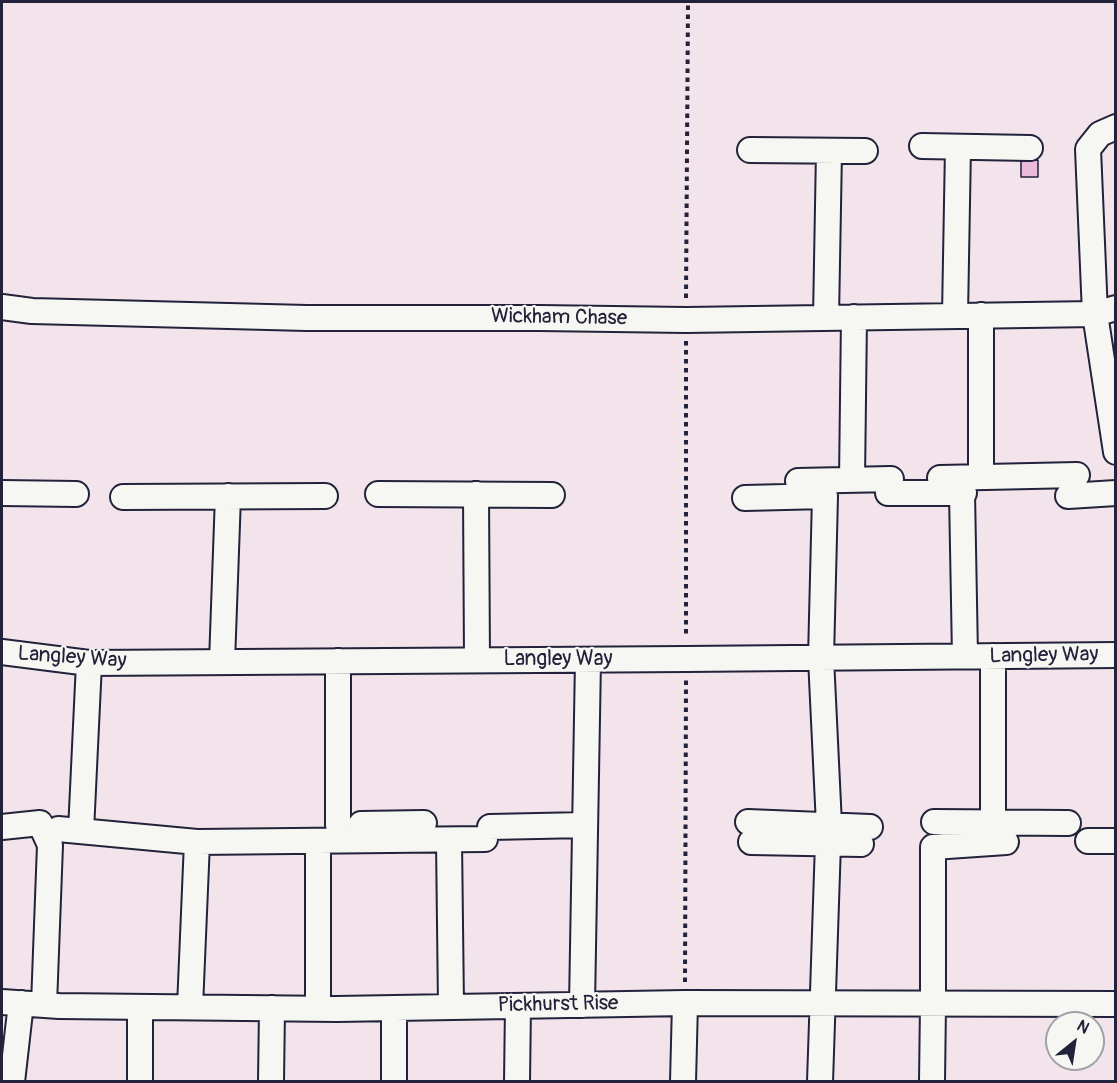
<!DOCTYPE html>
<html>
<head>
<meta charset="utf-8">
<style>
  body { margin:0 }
  #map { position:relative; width:1117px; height:1083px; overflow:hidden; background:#f3e4eb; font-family:Pangolin,sans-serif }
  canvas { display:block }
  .frame { position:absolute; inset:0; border:3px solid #22223b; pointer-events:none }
  .north { position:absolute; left:1045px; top:1011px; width:60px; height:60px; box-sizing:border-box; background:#f6f6f2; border:2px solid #a1a1a9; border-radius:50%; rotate:30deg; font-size:16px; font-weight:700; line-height:24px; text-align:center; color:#22223b }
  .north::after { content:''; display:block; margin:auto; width:21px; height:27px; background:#22223b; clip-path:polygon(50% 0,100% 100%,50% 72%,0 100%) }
</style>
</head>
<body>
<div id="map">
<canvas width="1117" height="1083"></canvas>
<div class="frame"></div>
<div class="north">N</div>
</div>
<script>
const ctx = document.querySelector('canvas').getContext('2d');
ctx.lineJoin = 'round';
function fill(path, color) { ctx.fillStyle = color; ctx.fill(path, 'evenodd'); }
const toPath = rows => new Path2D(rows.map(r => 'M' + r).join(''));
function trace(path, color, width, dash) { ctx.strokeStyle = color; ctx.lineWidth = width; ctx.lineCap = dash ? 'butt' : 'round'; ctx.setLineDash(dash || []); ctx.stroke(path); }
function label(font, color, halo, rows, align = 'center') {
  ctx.font = font + ' Pangolin,sans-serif'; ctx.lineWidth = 4.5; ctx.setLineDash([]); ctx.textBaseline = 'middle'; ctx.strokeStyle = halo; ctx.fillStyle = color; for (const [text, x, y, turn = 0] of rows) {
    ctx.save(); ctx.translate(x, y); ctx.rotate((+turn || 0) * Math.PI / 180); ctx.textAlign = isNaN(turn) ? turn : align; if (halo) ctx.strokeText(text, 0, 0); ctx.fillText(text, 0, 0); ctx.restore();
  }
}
const building = toPath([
  [1038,160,1038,177,1021,177,1021,161,1038,160]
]);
const path = toPath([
  [686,298,688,2],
  [686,341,686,637],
  [685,982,686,680]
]);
const minor = toPath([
  [1116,127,1100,134,1088,149,1095,314,1116,452],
  [922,146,1030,148],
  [750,150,865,151],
  [2,307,32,311,307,318,539,318,686,320,1095,314,1116,308],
  [955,315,958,147],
  [826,318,829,151],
  [981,477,981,315],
  [940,478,1077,475],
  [852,480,854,317],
  [798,481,891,479],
  [2,493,76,494],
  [888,493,964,493],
  [962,493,965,656],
  [378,494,552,495],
  [476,494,477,660],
  [1068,496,1116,493],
  [123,497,325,496],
  [745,498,825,496,821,658,829,825],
  [2,652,89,663,686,659,1116,655],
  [338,661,338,825],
  [222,662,228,496],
  [748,822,870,827],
  [934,822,1068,823],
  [993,822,993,656],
  [361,824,424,823],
  [2,827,40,823,50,845,44,1005],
  [490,827,585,825],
  [58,829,197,842,485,839],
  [81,831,89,663],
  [449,840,451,1007],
  [318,841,318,1009],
  [1088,841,1116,841],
  [751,842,861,844],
  [2,1002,59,1006,337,1009,685,1003,1116,1004],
  [582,1005,588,660],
  [140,1007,140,1082],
  [190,1007,197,842],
  [394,1008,394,1082],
  [12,1082,21,1003],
  [271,1082,272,1008],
  [517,1082,518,1006],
  [683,1082,685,1003],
  [820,1082,828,843],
  [932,1082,933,1004,933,847,1006,842]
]);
const streetNames = [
  ["Wickham Chase",559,318,1],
  ["Langley Way",1044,656,-1],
  ["Langley Way",72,658,4],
  ["Langley Way",558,660],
  ["Pickhurst Rise",558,1005,-1]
];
fill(building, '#ebbbdc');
trace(building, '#22223b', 1.5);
trace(minor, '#22223b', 28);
trace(path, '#22223b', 4, [4.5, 4.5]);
trace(minor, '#f6f6f2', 24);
label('21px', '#22223b', '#f6f6f2', streetNames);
</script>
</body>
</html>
